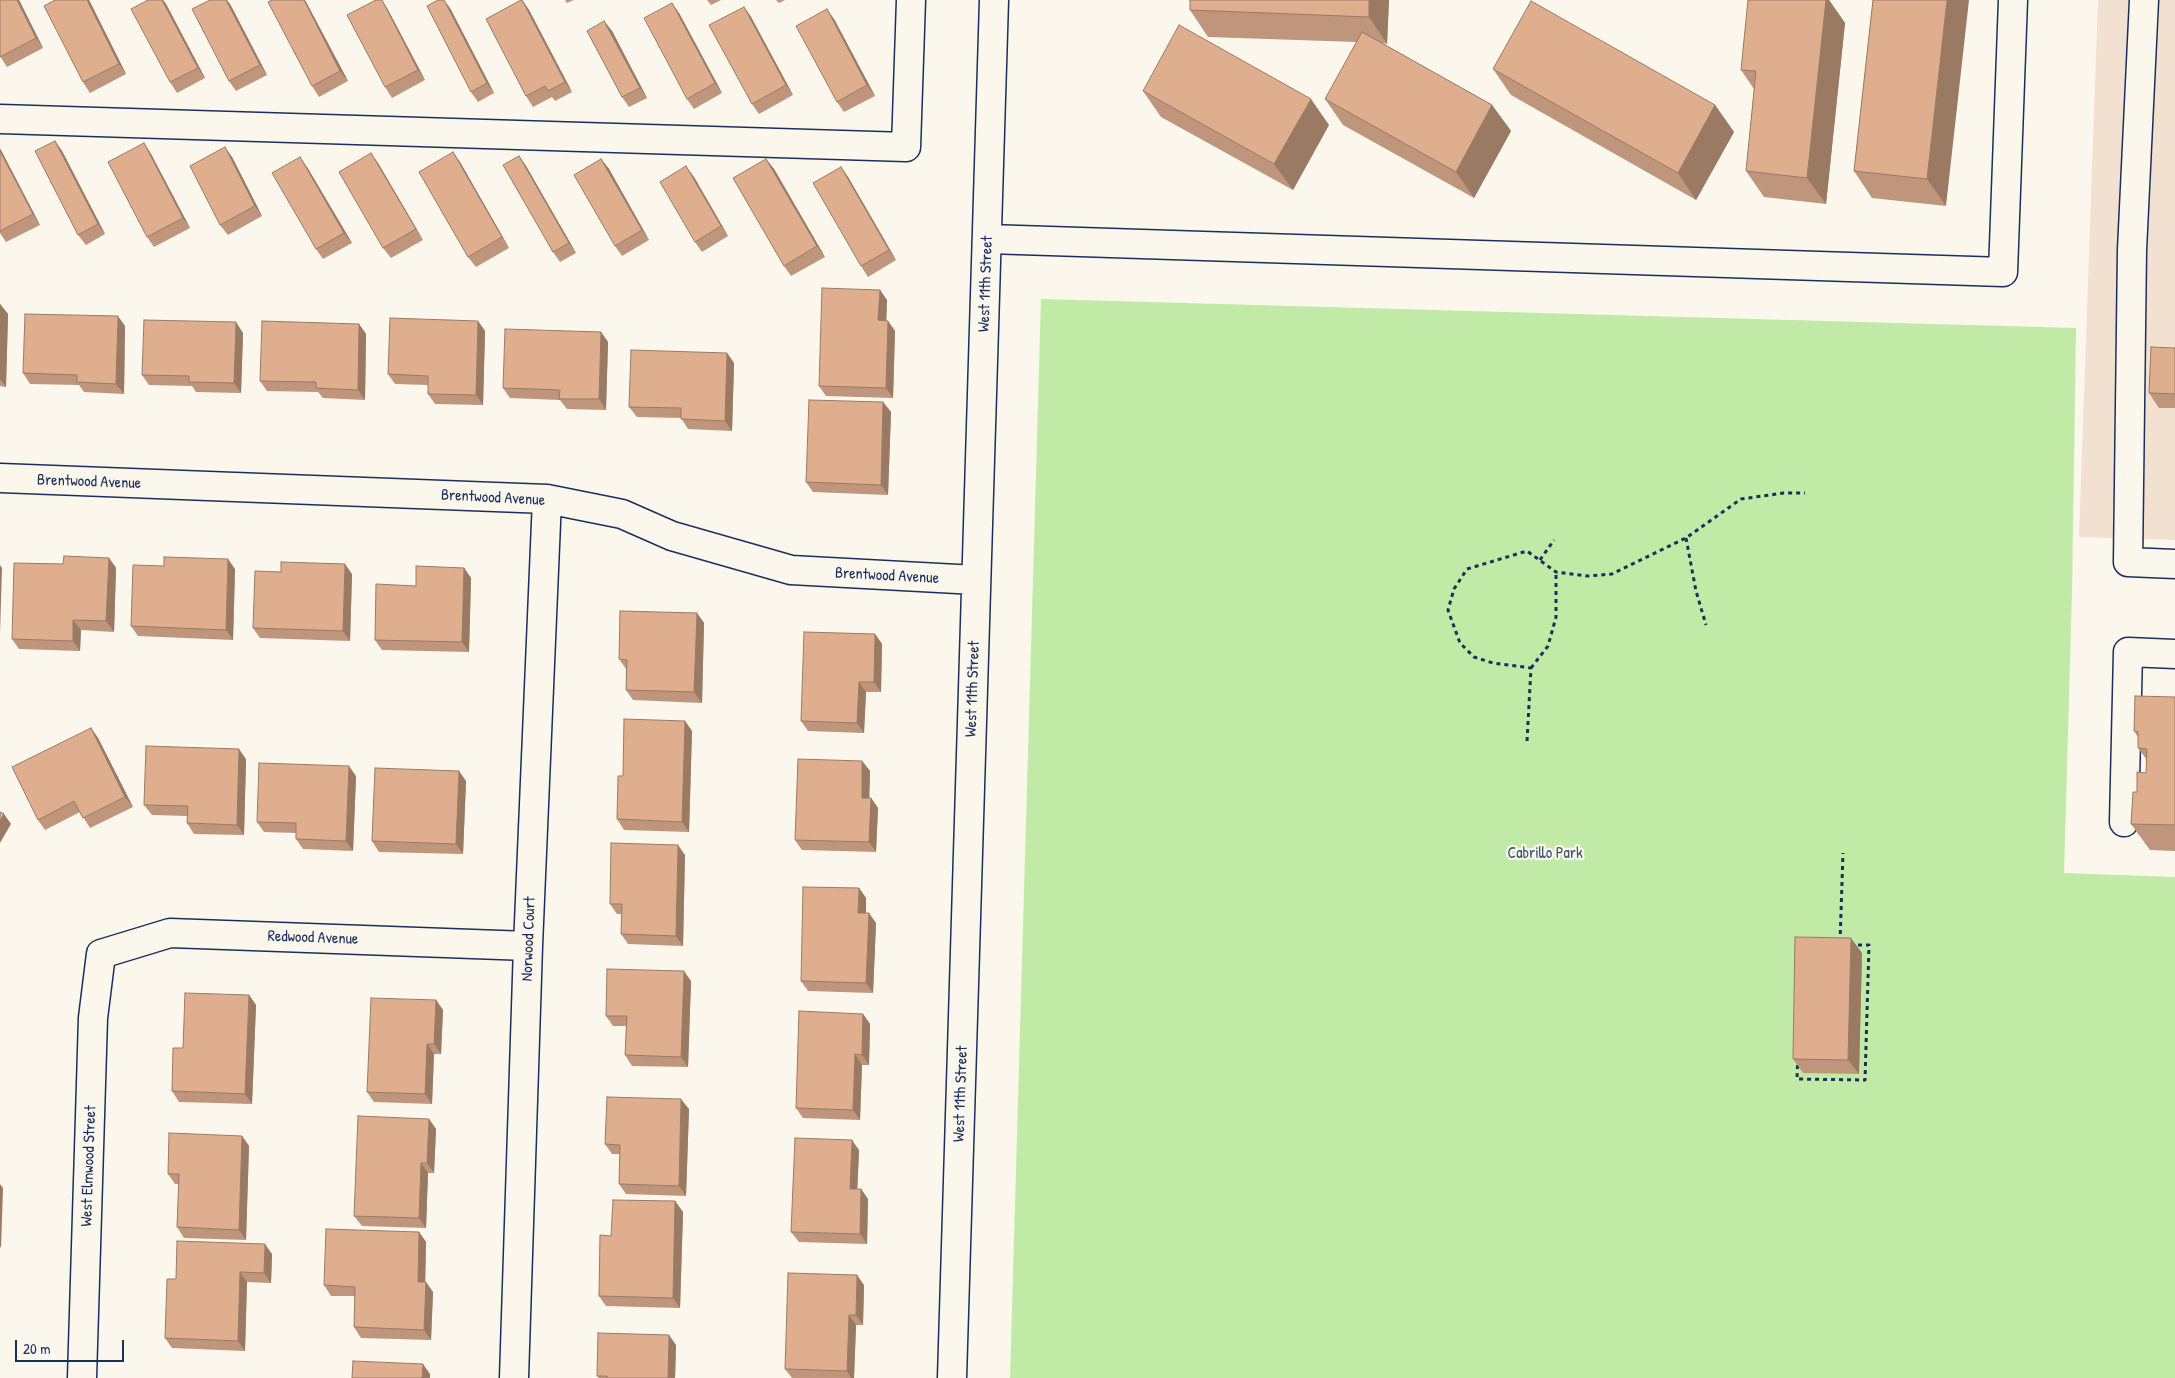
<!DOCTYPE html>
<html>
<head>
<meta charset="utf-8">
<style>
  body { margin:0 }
  #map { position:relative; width:2175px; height:1378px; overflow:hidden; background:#fbf7ec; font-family:"Patrick Hand",sans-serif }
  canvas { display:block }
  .scale { position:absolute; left:15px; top:1340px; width:109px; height:22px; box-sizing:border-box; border:2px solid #1b2f5e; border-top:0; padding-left:6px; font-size:15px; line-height:18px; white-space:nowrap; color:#1b2f5e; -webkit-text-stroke:4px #fbf7ec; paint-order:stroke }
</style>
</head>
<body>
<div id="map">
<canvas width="2175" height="1378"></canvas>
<div class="scale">20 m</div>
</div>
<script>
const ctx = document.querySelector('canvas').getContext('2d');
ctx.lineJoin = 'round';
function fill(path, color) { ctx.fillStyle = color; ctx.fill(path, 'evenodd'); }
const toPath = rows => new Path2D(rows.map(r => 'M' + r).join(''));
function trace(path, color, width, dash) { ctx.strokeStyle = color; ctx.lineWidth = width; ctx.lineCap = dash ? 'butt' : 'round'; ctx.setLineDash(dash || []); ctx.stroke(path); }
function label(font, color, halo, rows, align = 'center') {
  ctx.font = font + ' "Patrick Hand",sans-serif'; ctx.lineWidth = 4.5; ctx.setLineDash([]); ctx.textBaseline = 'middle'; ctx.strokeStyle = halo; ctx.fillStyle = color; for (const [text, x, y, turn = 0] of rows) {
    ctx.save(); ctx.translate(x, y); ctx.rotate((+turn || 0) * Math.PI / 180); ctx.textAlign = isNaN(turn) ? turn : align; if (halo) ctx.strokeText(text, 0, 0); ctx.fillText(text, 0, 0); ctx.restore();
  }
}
const built = toPath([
  [2098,0,2175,0,2175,540,2079,537]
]);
const green = toPath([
  [1041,299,2076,328,2072,592,2064,873,2175,877,2175,1378,1010,1378]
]);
const path = toPath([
  [1686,538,1696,591,1706,625],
  [1540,560,1554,540],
  [1531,668,1548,646,1556,617,1556,572],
  [1527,741,1531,668,1493,663,1474,657,1460,643,1448,610,1454,589,1467,569,1527,551,1556,572,1588,576,1612,574,1686,538,1741,499,1784,493,1805,493],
  [1840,942,1843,853],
  [1802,945,1869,945,1865,1080,1797,1079,1802,945]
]);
const minor = toPath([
  [2144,0,2132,250,2128,562,2175,564],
  [0,119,906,147,911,0],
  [988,239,2003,272,2013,0],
  [0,478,547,499,622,514,672,536,791,570,976,580],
  [2124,822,2128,652,2175,654],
  [82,1378,93,1018,101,954,170,933,528,946],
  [514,1378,528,946,547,499],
  [952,1378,994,0]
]);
const wall = toPath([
  [0,0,19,0,43,48,7,67,0,56],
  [89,0,126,74,90,93,83,82],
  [148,0,163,0,166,4,205,78,177,93,170,82],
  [305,0,348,81,319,97,312,86],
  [522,0,529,10,572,92,555,101,552,97,533,107,526,96],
  [565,0,574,0,567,3],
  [707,0,721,0,711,5],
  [776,0,785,0,779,3],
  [1389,0,1387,44,1382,43,1492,105,1511,131,1474,198,1343,125,1325,99,1357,42,1208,37,1190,10],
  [1826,0,1829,0,1845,23,1826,204,1764,197,1746,171,1754,89,1741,70],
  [1873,0,1946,206,1872,198,1854,171],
  [230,4,267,75,236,91,229,81],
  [744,7,751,17,793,95,759,114,752,104],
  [387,8,425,80,392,98,385,87],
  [450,8,494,93,478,102,471,92],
  [679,13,722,93,694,109,687,99],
  [834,19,875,96,844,112,837,102],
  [604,21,612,31,647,98,629,107,622,97],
  [1493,69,1715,105,1734,132,1696,200,1511,95],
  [1143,91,1329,125,1293,190,1161,117],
  [55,141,62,151,105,234,86,245,78,235],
  [144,143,151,154,190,228,154,247,147,237],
  [0,149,40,225,6,242,0,233],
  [519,156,526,166,576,253,560,262,553,252],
  [232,157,262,216,228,235,220,225],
  [601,159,609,169,649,240,622,256,615,246],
  [766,159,774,169,825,257,791,276,784,266],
  [460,162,509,248,476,267,468,257],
  [378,163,423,240,391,258,383,248],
  [307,167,352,243,323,259,316,249],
  [841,167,848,177,896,260,868,277,861,266],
  [694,177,728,236,702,252,695,242],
  [880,290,887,300,886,321,888,321,895,331,893,398,826,396,819,386],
  [0,304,8,314,6,387,0,386],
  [478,321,485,331,483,405,435,404,428,394,428,385,395,384,388,374],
  [359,324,366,334,365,400,323,398,318,392,267,391,260,381],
  [125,326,124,394,84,392,79,385,30,384,23,373],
  [601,332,608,342,606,410,567,409,560,400,510,398,503,388],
  [243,333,241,393,196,392,192,386,149,385,142,375],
  [2175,348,2175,408,2159,408,2149,393],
  [727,353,734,363,732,431,688,429,681,418,637,417,629,407],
  [883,402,891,412,888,495,813,492,806,482],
  [109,558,116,568,114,632,81,630,80,651,19,649,12,639,63,564],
  [464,568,471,578,469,652,382,650,375,640,416,586],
  [235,569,233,640,138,636,131,626],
  [281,572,352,574,350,641,260,638,253,628],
  [697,613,704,623,702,703,633,700,626,690,626,669,619,659],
  [875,634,882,644,881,692,866,692,864,733,808,731,801,721],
  [2175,697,2175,851,2150,850,2131,824,2137,792,2146,773,2147,760,2138,748,2138,737,2134,731],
  [685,721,692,731,689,832,624,830,617,819,623,776],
  [91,728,98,738,133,807,90,828,80,812,45,830,38,820],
  [246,759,244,835,194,834,187,823,187,816,152,815,144,805],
  [862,761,870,771,869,798,871,798,878,808,876,852,802,850,795,840],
  [356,776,353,851,303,849,296,839,296,833,264,832,257,822],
  [466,781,463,854,379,852,372,841],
  [685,855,683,946,628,944,621,934,622,914,617,914,610,904],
  [859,888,866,898,866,913,876,923,873,993,808,991,801,981],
  [1862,953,1859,1074,1803,1073,1793,1059],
  [691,981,688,1067,632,1066,625,1055,626,1026,613,1026,606,1016],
  [249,995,256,1005,252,1104,179,1102,172,1091,183,1048],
  [436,1000,443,1010,441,1054,434,1054,432,1104,374,1102,367,1092],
  [863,1014,870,1024,869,1065,862,1065,860,1120,803,1118,796,1108],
  [689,1109,686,1196,626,1194,619,1184,620,1154,612,1154,605,1144],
  [429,1119,436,1129,434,1173,428,1173,426,1228,362,1226,354,1216],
  [242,1136,249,1146,246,1240,184,1238,177,1227,179,1184,175,1184,168,1174],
  [859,1150,857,1189,861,1189,868,1199,867,1244,799,1242,791,1232],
  [675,1201,683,1212,680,1308,606,1306,599,1296,611,1236],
  [419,1232,426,1242,425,1282,433,1292,431,1340,361,1338,354,1327,355,1296,331,1296,324,1285],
  [272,1254,271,1283,247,1282,245,1351,172,1348,165,1338,176,1279],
  [864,1285,863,1325,856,1325,854,1378,792,1378,785,1369],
  [676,1345,675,1378,599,1378,597,1376]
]);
const shadedWall = toPath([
  [17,0,19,0,43,48,36,38],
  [87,0,89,0,126,74,119,64],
  [162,0,163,0,166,4,205,78,198,68],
  [226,0,227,0,230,4,267,75,260,65],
  [304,0,305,0,348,81,340,71],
  [382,0,387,8,425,80,418,70],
  [444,0,450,8,494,93,487,83],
  [522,0,529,10,572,92,565,82],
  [1369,0,1389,0,1387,44,1369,17],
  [1826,0,1829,0,1845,23,1826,204,1807,178],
  [1947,0,1969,0,1946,206,1927,179],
  [672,3,679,13,722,93,715,83],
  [744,7,751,17,793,95,786,85],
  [827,9,834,19,875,96,867,85],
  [604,21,612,31,647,98,640,88],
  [1311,99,1329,125,1293,190,1274,164],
  [1492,105,1511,131,1474,198,1456,172],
  [1715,105,1734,132,1696,200,1678,173],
  [55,141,62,151,105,234,98,224],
  [144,143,151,154,190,228,183,218],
  [225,147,232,157,262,216,255,206],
  [0,149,1,150,40,225,33,214,0,151],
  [453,152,460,162,509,248,502,237],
  [371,153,378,163,423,240,416,229],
  [519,156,526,166,576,253,569,243],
  [300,157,307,167,352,243,344,233],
  [601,159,609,169,649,240,642,230],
  [766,159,774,169,825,257,817,246],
  [686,166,694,177,728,236,721,226],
  [841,167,848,177,896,260,889,250],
  [880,290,887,300,886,331,878,320],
  [0,304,8,314,6,387,0,379],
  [118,316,125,326,124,394,116,384],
  [478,321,485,331,483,405,476,395],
  [888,321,895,331,893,398,886,388],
  [236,322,243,333,241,393,234,383],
  [359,324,366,334,365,400,358,390],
  [601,332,608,342,606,410,599,399],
  [727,353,734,363,732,431,725,421],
  [883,402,891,412,888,495,881,485],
  [109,558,116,568,114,632,106,621],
  [228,559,235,569,233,640,226,630],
  [345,564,352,574,350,641,343,631],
  [0,565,2,568,0,634],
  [464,568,471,578,469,652,462,642],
  [697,613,704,623,702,703,694,692],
  [73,620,81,630,80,651,73,641],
  [875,634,882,644,881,692,874,682],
  [859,682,866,692,864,733,857,723],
  [685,721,692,731,689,832,682,822],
  [91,728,98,738,133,807,125,797],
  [239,749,246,759,244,835,237,825],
  [862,761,870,771,869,808,862,798],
  [349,766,356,776,353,851,346,841],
  [459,771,466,781,463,854,456,844],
  [871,798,878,808,876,852,869,842],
  [4,814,11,824,0,843,0,821],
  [678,845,685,855,683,946,676,936],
  [859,888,866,898,866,923,858,913],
  [869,913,876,923,873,993,866,983],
  [1851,938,1862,953,1859,1074,1848,1060],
  [684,971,691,981,688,1067,681,1057],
  [249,995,256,1005,252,1104,245,1094],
  [436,1000,443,1010,441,1054,434,1044],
  [863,1014,870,1024,869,1065,862,1055],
  [427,1044,434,1054,432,1104,425,1094],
  [855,1054,862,1065,860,1120,853,1110],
  [681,1099,689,1109,686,1196,679,1186],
  [429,1119,436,1129,434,1173,427,1163],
  [242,1136,249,1146,246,1240,239,1230],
  [852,1140,859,1150,857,1199,850,1189],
  [421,1163,428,1173,426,1228,419,1218],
  [0,1184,3,1188,1,1248,0,1246],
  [861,1189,868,1199,867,1244,860,1234],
  [675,1201,683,1212,680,1308,673,1298],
  [419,1232,426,1242,425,1292,418,1282],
  [265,1244,272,1254,271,1283,264,1273],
  [240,1272,247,1282,245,1351,238,1341],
  [857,1275,864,1285,863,1325,856,1315],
  [426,1282,433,1292,431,1340,424,1330],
  [849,1315,856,1325,854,1378,851,1378,847,1371],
  [669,1335,676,1345,675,1378,668,1378],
  [423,1364,430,1374,430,1378,422,1378]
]);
const building = toPath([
  [0,0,17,0,36,38,0,57,0,0],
  [55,0,87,0,119,64,83,82,44,6,55,0],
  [148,0,162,0,198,68,170,82,131,9,148,0],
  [210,0,226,0,260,65,229,81,192,9,210,0],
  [272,0,304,0,340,71,312,86,268,2,272,0],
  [376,0,382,0,418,70,385,87,347,15,376,0],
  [438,0,444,0,487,83,471,92,427,6,438,0],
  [521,0,522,0,565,82,548,91,545,86,526,96,486,19,521,0],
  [1190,0,1369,0,1369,17,1190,10,1190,0],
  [1748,0,1826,0,1807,178,1746,171,1756,71,1741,70,1748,0],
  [1873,0,1947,0,1927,179,1854,171,1873,0],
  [1531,1,1715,105,1678,173,1493,69,1531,1],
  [672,3,715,83,687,99,644,18,672,3],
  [744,7,786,85,752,104,709,25,744,7],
  [827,9,867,85,837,102,796,26,827,9],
  [604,21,640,88,622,97,587,31,604,21],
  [1179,25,1311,99,1274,164,1143,91,1179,25],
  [1362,32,1492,105,1456,172,1325,99,1362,32],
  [55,141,98,224,78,235,35,151,55,141],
  [144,143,183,218,147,237,108,162,144,143],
  [225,147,255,206,220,225,190,166,225,147],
  [0,151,33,214,0,231,0,151],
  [453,152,502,237,468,257,419,172,453,152],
  [371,153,416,229,383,248,339,172,371,153],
  [519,156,569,243,553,252,503,165,519,156],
  [300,157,344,233,316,249,272,173,300,157],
  [601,159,642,230,615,246,574,175,601,159],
  [766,159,817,246,784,266,733,178,766,159],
  [686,166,721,226,695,242,660,182,686,166],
  [841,167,889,250,861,266,813,183,841,167],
  [822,288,880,290,878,320,888,321,886,388,819,386,822,288],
  [25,314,118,316,116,384,77,382,77,375,23,373,25,314],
  [390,318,478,321,476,395,428,394,428,376,388,374,390,318],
  [144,320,236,322,234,383,189,382,189,376,142,375,144,320],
  [262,321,359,324,358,390,316,388,316,382,260,381,262,321],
  [505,329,601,332,599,399,559,399,560,390,503,388,505,329],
  [2151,347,2175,348,2175,394,2149,393,2151,347],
  [631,350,727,353,725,421,681,419,681,408,629,407,631,350],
  [809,400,883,402,881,485,806,482,809,400],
  [64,556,109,558,106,621,73,620,73,641,12,639,14,563,63,564,64,556],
  [164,557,228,559,226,630,131,626,133,565,164,566,164,557],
  [281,562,345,564,343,631,253,628,255,571,281,572,281,562],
  [416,566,464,568,462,642,375,640,376,584,416,586,416,566],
  [620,611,697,613,694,692,626,690,627,660,619,659,620,611],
  [804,632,875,634,874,682,859,682,857,723,801,721,804,632],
  [2135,696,2175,697,2175,825,2131,824,2133,792,2137,792,2137,772,2146,773,2147,749,2138,748,2138,732,2134,731,2135,696],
  [624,719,685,721,682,822,617,819,618,776,623,776,624,719],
  [91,728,125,797,83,818,74,801,38,820,12,767,91,728],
  [146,746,239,749,237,825,187,823,188,806,144,805,146,746],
  [798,759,862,761,862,798,871,798,869,842,795,840,798,759],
  [259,763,349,766,346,841,296,839,296,823,257,822,259,763],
  [375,768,459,771,456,844,372,841,375,768],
  [0,812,4,814,0,821,0,812],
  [611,843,678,845,676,936,621,934,622,904,610,904,611,843],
  [803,887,859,888,858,913,869,913,866,983,801,981,803,887],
  [1795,937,1851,938,1848,1060,1793,1059,1795,937],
  [607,969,684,971,681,1057,625,1055,627,1016,606,1016,607,969],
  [185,993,249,995,245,1094,172,1091,173,1048,183,1048,185,993],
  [371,998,436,1000,434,1044,427,1044,425,1094,367,1092,371,998],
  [799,1011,863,1014,862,1055,855,1054,853,1110,796,1108,799,1011],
  [607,1097,681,1099,679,1186,619,1184,620,1145,605,1144,607,1097],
  [358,1116,429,1119,427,1163,421,1163,419,1218,354,1216,358,1116],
  [169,1133,242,1136,239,1230,177,1227,179,1174,168,1174,169,1133],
  [795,1138,852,1140,850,1189,861,1189,860,1234,791,1232,795,1138],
  [613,1200,675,1201,673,1298,599,1296,600,1235,611,1236,613,1200],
  [326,1229,419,1232,418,1282,426,1282,424,1330,354,1327,355,1287,324,1285,326,1229],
  [177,1241,265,1244,264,1273,240,1272,238,1341,165,1338,167,1279,176,1279,177,1241],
  [788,1273,857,1275,856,1315,849,1315,847,1371,785,1369,788,1273],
  [598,1333,669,1335,668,1378,672,1378,607,1378,607,1376,597,1376,598,1333],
  [353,1361,423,1364,422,1378,352,1378,353,1361]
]);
const streetNames = [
  ["West 11th Street",986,284,-88],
  ["Brentwood Avenue",89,482,2],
  ["Brentwood Avenue",493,498,3],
  ["Brentwood Avenue",887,576,3],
  ["West 11th Street",973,689,-88],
  ["Redwood Avenue",313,938,2],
  ["Norwood Court",529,939,-88],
  ["West 11th Street",961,1094,-88],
  ["West Elmwood Street",89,1166,-88]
];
const parkNames = [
  ["Cabrillo Park",1545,854]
];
fill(built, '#f2e1d0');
fill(green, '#c1eaa6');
trace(minor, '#1b2f5e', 31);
trace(path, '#1b2f5e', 3, [4, 4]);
trace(minor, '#fbf7ec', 28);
fill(wall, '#bf967b');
fill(shadedWall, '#9b7a64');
fill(building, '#deae8f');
trace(building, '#9b7a64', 1);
label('16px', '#1b2f5e', '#fbf7ec', streetNames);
label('16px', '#3c546c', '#fbf7ec', parkNames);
</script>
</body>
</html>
